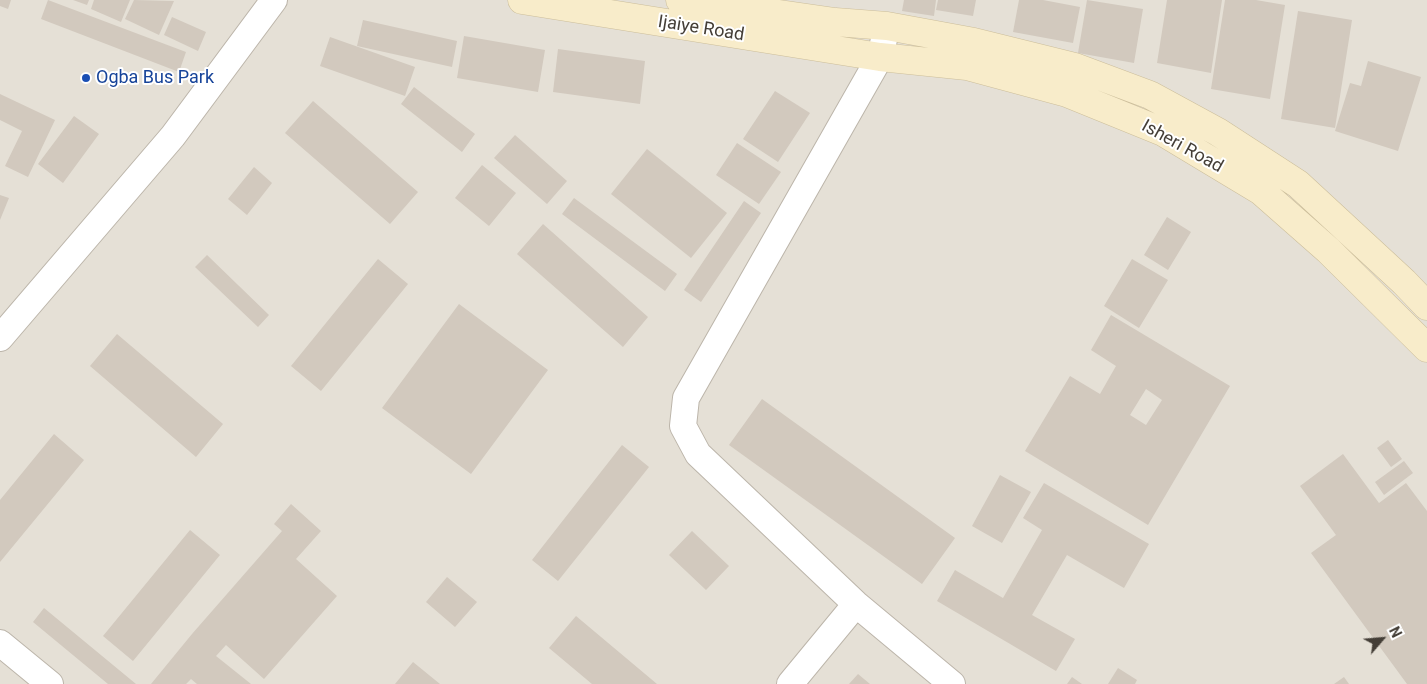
<!DOCTYPE html>
<html>
<head>
<meta charset="utf-8">
<style>
  body { margin:0 }
  #map { position:relative; width:1427px; height:684px; overflow:hidden; background:#f1eee7; font-family:Roboto,sans-serif }
  canvas { display:block }
  .north { position:absolute; left:1357px; top:614px; width:50px; height:50px; -webkit-text-stroke:4px #fff; paint-order:stroke; rotate:63deg; font-size:14px; font-weight:700; line-height:20px; text-align:center; color:#443e37 }
  .north::after { content:''; display:block; margin:auto; width:18px; height:22px; background:#443e37; clip-path:polygon(50% 0,100% 100%,50% 72%,0 100%) }
</style>
</head>
<body>
<div id="map">
<canvas width="1427" height="684"></canvas>
<div class="north">N</div>
</div>
<script>
const ctx = document.querySelector('canvas').getContext('2d');
ctx.lineJoin = 'round';
function fill(path, color) { ctx.fillStyle = color; ctx.fill(path, 'evenodd'); }
const toPath = rows => new Path2D(rows.map(r => 'M' + r).join(''));
function trace(path, color, width, dash) { ctx.strokeStyle = color; ctx.lineWidth = width; ctx.lineCap = dash ? 'butt' : 'round'; ctx.setLineDash(dash || []); ctx.stroke(path); }
function label(font, color, halo, rows, align = 'center') {
  ctx.font = font + ' Roboto,sans-serif'; ctx.lineWidth = 4; ctx.setLineDash([]); ctx.textBaseline = 'middle'; ctx.strokeStyle = halo; ctx.fillStyle = color; for (const [text, x, y, turn = 0] of rows) {
    ctx.save(); ctx.translate(x, y); ctx.rotate((+turn || 0) * Math.PI / 180); ctx.textAlign = isNaN(turn) ? turn : align; if (halo) ctx.strokeText(text, 0, 0); ctx.fillText(text, 0, 0); ctx.restore();
  }
}
const residential = toPath([
  [0,0,1427,0,1427,684,0,684]
]);
const building = toPath([
  [0,0,11,0,8,9,0,6],
  [48,0,186,52,179,72,41,19],
  [73,0,89,0,87,5],
  [94,0,130,0,121,22,91,9],
  [134,0,174,1,159,35,125,19],
  [904,0,936,0,934,16,902,11],
  [938,0,976,0,973,16,936,10],
  [1019,0,1043,0,1080,7,1073,43,1013,32],
  [1087,0,1143,9,1134,63,1078,53],
  [1167,0,1222,0,1211,73,1157,63],
  [1225,0,1256,0,1285,5,1270,99,1211,89],
  [1298,11,1352,20,1335,128,1281,119],
  [172,17,206,32,198,51,164,35],
  [363,20,457,41,452,67,357,46],
  [464,36,545,50,538,92,457,78],
  [330,37,415,67,405,96,320,66],
  [558,49,645,61,640,104,553,92],
  [1368,61,1421,77,1398,151,1335,131,1350,83,1361,86],
  [414,87,475,134,462,152,401,104],
  [775,91,810,113,778,162,743,139],
  [0,94,55,120,28,177,5,166,22,131,0,120],
  [313,101,418,192,390,224,285,133],
  [74,116,99,134,63,183,38,164],
  [515,135,567,181,547,204,494,158],
  [737,143,781,172,759,204,716,175],
  [647,149,727,213,691,258,611,194],
  [482,165,516,193,489,226,455,198],
  [254,167,272,183,247,215,228,199],
  [0,195,9,198,0,220],
  [574,198,677,274,665,291,562,214],
  [744,201,761,213,701,302,684,290],
  [1167,217,1191,232,1168,270,1144,255],
  [543,224,648,317,623,347,517,254],
  [207,255,269,315,258,327,195,267],
  [378,259,408,284,321,391,291,366],
  [1132,259,1168,280,1139,328,1104,306],
  [459,304,548,370,471,474,382,408],
  [1111,315,1230,386,1148,525,1025,451,1070,376,1100,394,1116,366,1091,350],
  [1146,389,1162,400,1146,425,1130,415],
  [117,334,223,424,196,457,90,366],
  [762,399,955,538,922,584,729,445],
  [54,434,84,460,0,562,0,500],
  [1388,440,1402,459,1391,467,1377,448],
  [622,445,649,467,558,581,532,560],
  [1343,454,1379,503,1406,483,1427,511,1427,684,1407,684,1311,553,1336,535,1300,486],
  [1404,461,1413,473,1384,495,1375,482],
  [1000,475,1031,492,1002,543,972,526],
  [1044,483,1149,544,1124,588,1067,555,1032,615,1075,639,1056,671,937,601,955,570,1003,598,1042,530,1023,518],
  [291,504,321,531,296,559,337,596,264,679,226,645,216,656,251,684,197,684,191,679,186,684,151,684,192,634,282,531,274,524],
  [190,530,220,555,133,661,103,636],
  [692,531,729,566,706,590,669,555],
  [447,577,477,602,455,627,426,602],
  [44,608,136,684,108,684,33,622],
  [576,616,657,684,592,684,549,648],
  [413,662,440,684,395,684],
  [1118,668,1137,680,1135,684,1108,684],
  [858,674,870,684,849,684],
  [1072,677,1082,684,1067,684],
  [1344,677,1349,684,1334,684]
]);
const minor = toPath([
  [887,26,880,57,686,398,683,426,698,454,856,604,952,684],
  [0,338,173,136,274,0],
  [0,643,50,684],
  [790,684,856,604]
]);
const secondary = toPath([
  [522,0,880,57,967,66,1067,93,1163,132,1261,191,1328,250,1427,348],
  [680,0,835,22,887,26,974,42,1075,67,1150,95,1218,132,1298,184,1404,282,1427,306]
]);
const markers = [
  [86,78,5,"#1a4fb4"]
];
const streetNames = [
  ["Ijaiye Road",701,29,9],
  ["Isheri Road",1182,147,29]
];
const transitNames = [
  ["Ogba Bus Park",96,78]
];
fill(residential, '#e5e0d6');
fill(building, '#d2c9be');
trace(minor, '#bcb5aa', 28);
trace(secondary, '#ccbe9b', 29);
trace(minor, '#fff', 26);
trace(secondary, '#f8ecca', 28);
for (const [x, y, r, color] of markers) { const dot = new Path2D(); dot.arc(x, y, r, 0, 2 * Math.PI); ctx.fillStyle = color; ctx.fill(dot); trace(dot, '#fff', 2); }
label('18px', '#443e37', '#fff', streetNames);
label('18px', '#164399', '#fff', transitNames, 'left');
</script>
</body>
</html>
